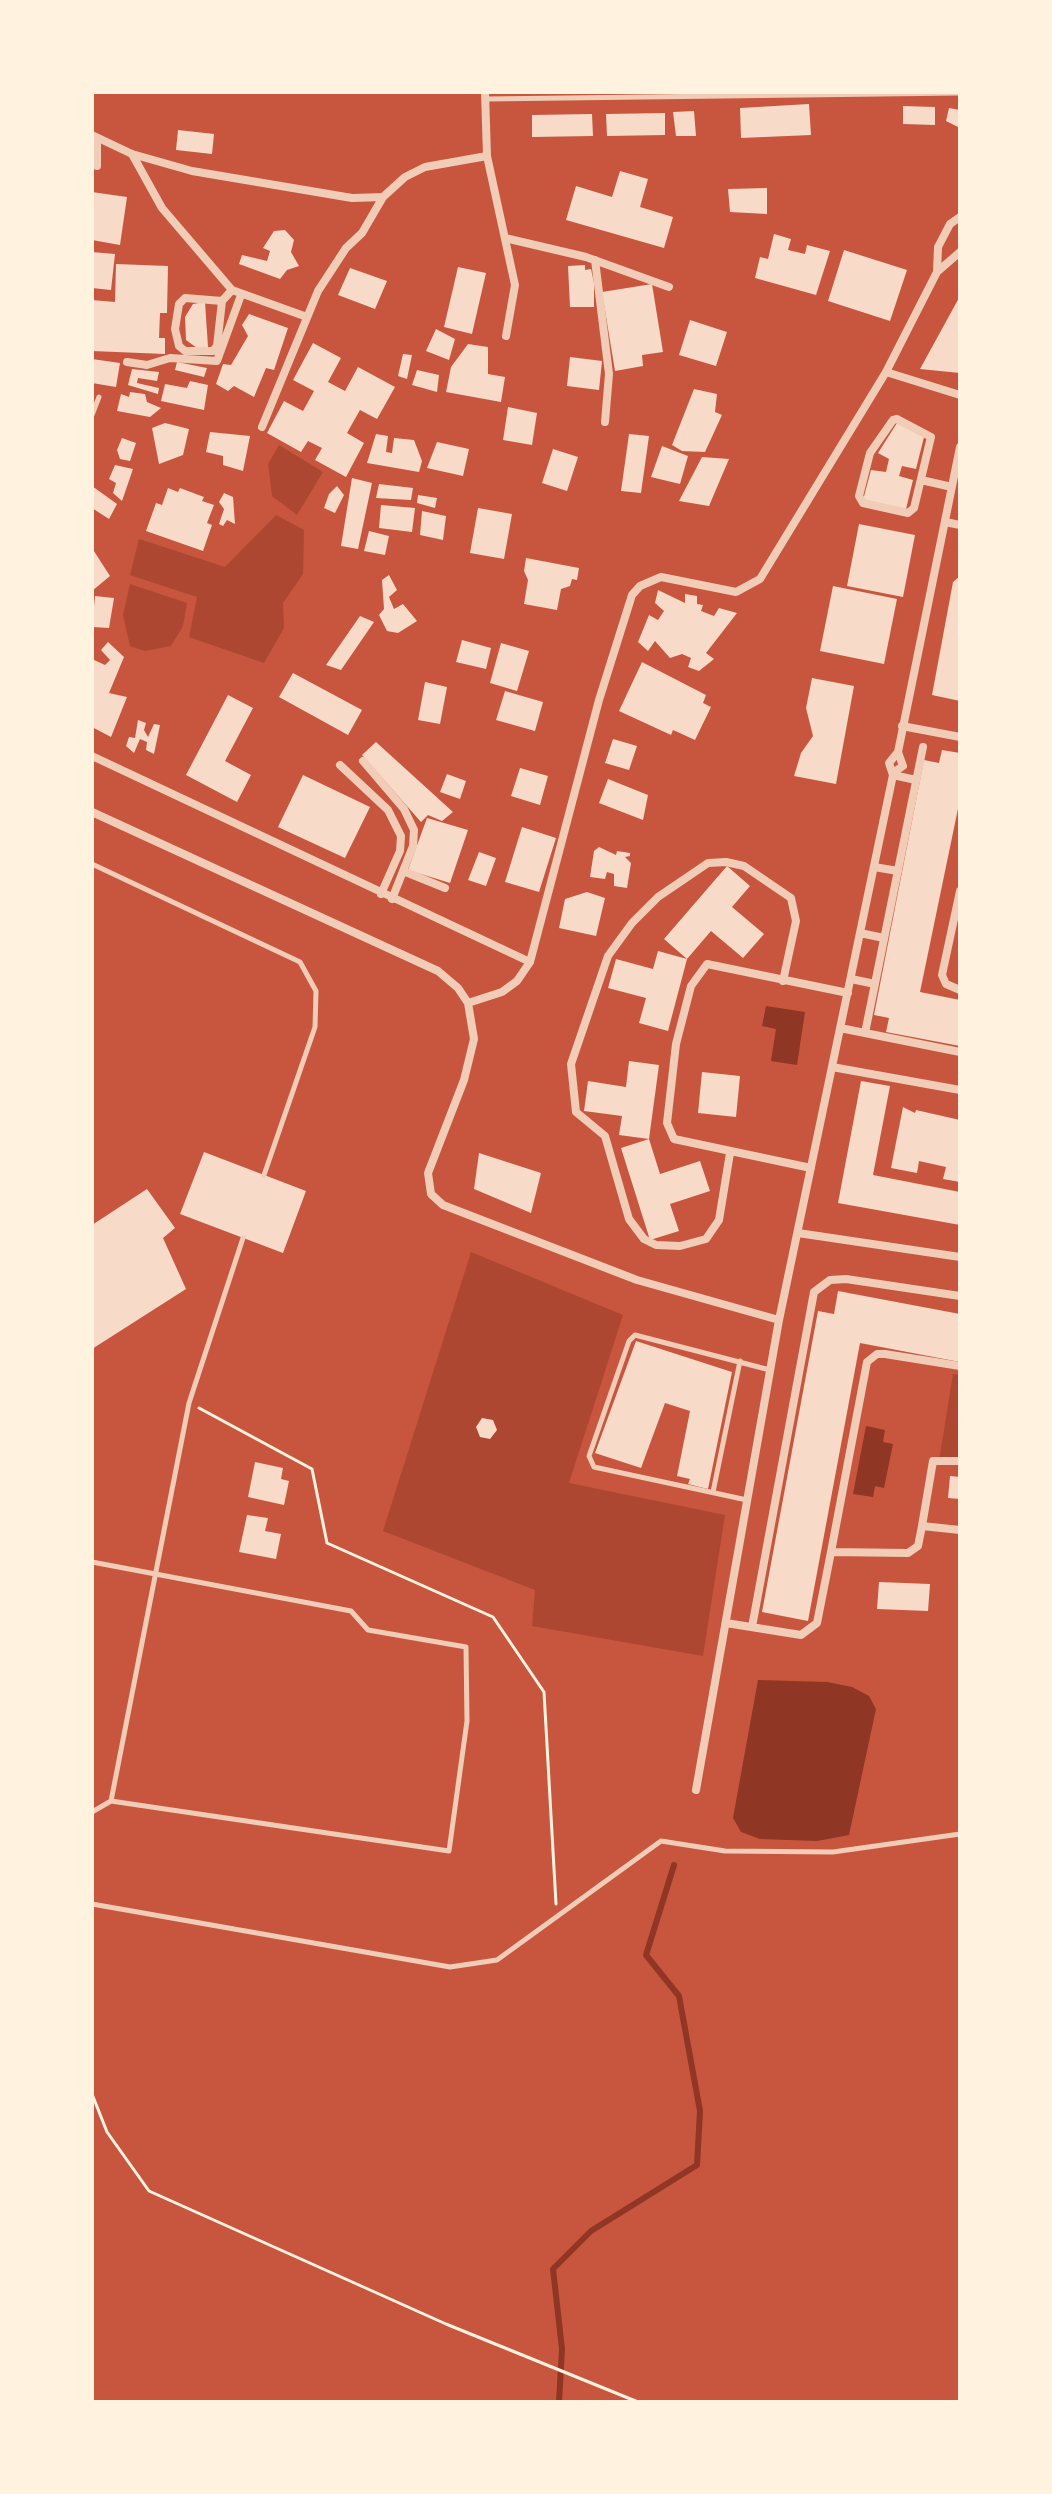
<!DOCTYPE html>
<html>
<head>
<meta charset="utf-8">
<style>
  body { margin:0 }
  #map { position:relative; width:1052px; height:2494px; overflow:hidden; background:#c8553d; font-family:"Work Sans",sans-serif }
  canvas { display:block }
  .frame { position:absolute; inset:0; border:94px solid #fff3e0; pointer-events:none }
</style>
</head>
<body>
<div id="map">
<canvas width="1052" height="2494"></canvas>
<div class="frame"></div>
</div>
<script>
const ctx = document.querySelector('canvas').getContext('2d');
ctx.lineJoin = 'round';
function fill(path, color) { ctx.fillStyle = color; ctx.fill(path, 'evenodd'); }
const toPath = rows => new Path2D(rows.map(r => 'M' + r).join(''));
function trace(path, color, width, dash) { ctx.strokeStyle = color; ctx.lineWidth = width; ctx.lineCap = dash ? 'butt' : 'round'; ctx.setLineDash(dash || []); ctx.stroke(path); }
const green = toPath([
  [279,445,323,472,297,515,272,496,268,464],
  [276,515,304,530,303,574,283,603,284,628,264,663,189,637,197,597,130,575,139,539,225,567],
  [130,584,187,603,183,626,171,646,145,651,130,646,123,615],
  [471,1252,623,1315,569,1483,725,1515,703,1656,532,1626,535,1590,383,1531],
  [953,1374,960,1375,960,1462,939,1461]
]);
const water = toPath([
  [766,1006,805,1012,797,1065,771,1061,776,1029,762,1026],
  [866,1426,885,1430,883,1442,893,1444,884,1488,875,1486,873,1497,853,1494],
  [758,1680,827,1682,852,1687,869,1696,876,1709,849,1835,817,1841,760,1839,741,1832,733,1818]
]);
const stream = toPath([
  [559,2402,562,2349,553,2269,591,2231,697,2165,700,2111,679,1996,646,1955,674,1865]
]);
const building = toPath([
  [809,104,811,135,741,138,740,108],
  [903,106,935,107,935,125,903,124],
  [949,108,960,110,960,128,946,121],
  [694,111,696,136,676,136,673,112],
  [665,113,665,135,607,136,606,114],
  [592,114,593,136,532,137,532,115],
  [178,130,214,134,212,154,176,150],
  [620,171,648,179,640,207,673,217,664,248,566,220,576,186,612,197],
  [767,188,767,214,730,212,728,189],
  [92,192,127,197,120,245,92,240],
  [285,230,294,240,291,252,299,266,287,270,280,279,239,264,242,255,267,261,270,251,263,248,274,231],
  [774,234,791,239,788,250,805,254,807,245,830,251,816,295,755,278,760,257,768,259],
  [844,250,907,270,890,321,828,301],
  [92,252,115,254,111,290,92,288],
  [116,264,168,266,167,313,160,313,159,338,165,338,165,354,92,351,92,300,115,302],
  [585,265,585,270,591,269,594,283,594,307,570,307,568,266],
  [458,267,486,273,472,334,444,327],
  [350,268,387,281,375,309,338,295],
  [652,284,663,352,642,355,643,366,615,371,602,292],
  [960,296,960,373,920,369],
  [205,302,208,347,197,348,186,340,185,317,193,304],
  [249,314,288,328,274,370,266,368,254,397,234,386,228,391,216,384,223,364,231,365,248,336,242,325],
  [690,320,727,332,716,366,679,355],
  [436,329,455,339,449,360,426,351],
  [313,343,341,358,328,382,345,391,358,367,395,387,377,419,360,410,347,433,364,443,346,477,315,460,322,448,308,441,301,452,267,433,284,401,303,411,314,391,293,380],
  [468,344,488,347,488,374,505,377,501,402,446,392,451,367],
  [403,354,412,355,407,379,398,376],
  [570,357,602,361,599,390,567,386],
  [92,359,120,363,116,387,92,383],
  [177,362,207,368,204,377,175,370],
  [132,369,159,372,157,381,138,378,137,383,159,388,158,394,128,385],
  [417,370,439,375,437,392,412,385],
  [190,381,208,385,204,410,161,401,165,384,187,388],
  [694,389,717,394,715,412,722,415,705,452,682,451,672,445],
  [130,392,145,394,147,402,161,408,150,417,117,411,121,394,129,397],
  [508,407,537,413,532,445,503,440],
  [165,423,189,429,183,455,159,464,152,428],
  [897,423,924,437,916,469,902,466,899,476,913,480,906,509,863,500,871,470,886,472,889,459,878,453],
  [210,432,250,436,243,471,223,465,223,456,206,452],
  [376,434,388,436,386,452,392,453,394,438,414,440,422,461,419,472,367,463],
  [629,434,649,436,641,493,621,491],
  [122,438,136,443,130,461,120,459,117,450],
  [437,442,469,449,463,476,427,468],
  [662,446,688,456,680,484,651,477],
  [553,449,578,457,567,491,542,483],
  [702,457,729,459,709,506,679,501],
  [115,465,133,469,122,501,113,493,116,483,109,479],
  [352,478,372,483,358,549,341,546],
  [379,484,413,488,411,500,376,498],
  [92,486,117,504,109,519,92,508],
  [337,486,344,495,335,513,324,508,329,494],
  [168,488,178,492,180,488,204,497,202,501,214,505,207,523,212,525,203,551,146,531,156,503,162,505],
  [224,493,233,497,235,524,227,520,223,526,219,524,224,509,219,502],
  [418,495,437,498,435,508,417,503],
  [381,505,415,508,412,532,379,528],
  [478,508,512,514,504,559,470,553],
  [422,511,446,516,443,540,420,535],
  [859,524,915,535,903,597,847,586],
  [369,531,389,536,385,555,364,551],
  [92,548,110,576,92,591],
  [526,558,579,568,577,580,572,579,570,586,561,589,557,610,524,604,528,580,524,571],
  [389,575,397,590,389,597,394,609,403,604,417,621,398,633,387,631,379,615,384,609,382,580],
  [960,576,960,701,932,695,953,582],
  [833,586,897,599,884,664,820,651],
  [658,590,685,603,685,594,697,596,697,604,703,605,701,611,714,616,719,608,737,613,706,653,714,659,699,671,688,667,691,658,682,654,670,658,655,641,648,651,638,642,649,615,658,620,664,611,655,603],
  [95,596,114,598,109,628,92,627],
  [360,616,374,622,341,670,326,665],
  [462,640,491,648,486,669,456,662],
  [108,642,124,657,109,693,127,697,111,737,92,727,92,659,105,665,110,660,101,650],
  [501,643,529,651,517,691,490,683],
  [642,662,706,695,703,703,711,707,695,740,673,730,671,735,619,711],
  [293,673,362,710,348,735,279,697],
  [812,678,854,686,836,784,794,776,801,753,813,736,806,708],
  [425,682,447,687,440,724,418,720],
  [505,691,543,702,535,731,496,720],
  [228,695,253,708,225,761,251,775,237,802,186,775],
  [138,720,146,723,144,730,148,737,154,724,160,725,154,754,146,750,147,742,140,739,134,753,126,746,129,737,135,738],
  [613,739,637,746,629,770,605,763],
  [376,742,453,812,442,821,428,815,421,822,362,755],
  [942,750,960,753,960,799,920,992,960,1000,960,1046,886,1032,889,1018,874,1015,924,760,939,763],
  [520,768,548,776,540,805,511,796],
  [447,774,466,781,460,799,440,792],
  [303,775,370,807,345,858,278,827],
  [608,779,648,795,643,820,599,803],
  [427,818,468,830,450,883,408,870],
  [522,827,556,838,539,892,505,882],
  [599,847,616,855,617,851,630,853,630,856,625,857,631,863,627,888,614,886,614,874,607,872,605,879,590,877,594,851],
  [479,852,496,858,486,886,468,880],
  [727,866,750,886,732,907,764,934,743,958,711,931,687,959,664,939],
  [587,892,605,898,596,936,559,928,565,899],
  [658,951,687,959,668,1031,639,1023,646,998,608,988,616,959,653,969],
  [629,1061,659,1065,649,1139,619,1135,622,1116,584,1111,588,1081,626,1087],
  [702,1072,740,1076,736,1117,698,1113],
  [861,1081,890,1086,873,1175,960,1192,960,1225,838,1203],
  [903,1107,915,1113,916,1110,960,1120,960,1182,943,1179,946,1167,919,1161,917,1173,891,1168],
  [649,1139,660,1174,700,1161,710,1191,670,1204,679,1231,650,1240,621,1148],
  [204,1152,306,1191,283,1253,180,1214],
  [479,1153,541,1173,531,1213,474,1189],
  [147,1189,175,1228,163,1238,186,1289,92,1349,92,1225],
  [838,1291,960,1314,960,1362,860,1343,808,1621,762,1612,818,1311,834,1314],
  [636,1341,732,1372,708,1489,688,1484,690,1479,677,1476,690,1411,665,1403,641,1468,595,1453],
  [482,1418,493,1420,497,1430,490,1439,480,1437,476,1427],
  [255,1462,283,1468,281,1479,289,1481,284,1505,248,1497],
  [950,1476,960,1477,960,1499,948,1498],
  [247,1515,268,1518,265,1531,281,1534,276,1559,239,1552],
  [879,1582,930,1584,928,1611,877,1609]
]);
const path = toPath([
  [199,1408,312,1469,327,1543,493,1617,544,1692,556,1904],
  [92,2094,107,2132,149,2191,446,2324,638,2402]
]);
const service = toPath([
  [486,99,960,93],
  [92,415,99,397],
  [92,864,300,962,316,991,315,1027,264,1175],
  [713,1492,740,1361],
  [747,1500,594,1467,589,1456,629,1341,635,1335,770,1370],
  [92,1562,351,1611,368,1630,466,1647,467,1721,449,1851,111,1801],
  [92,1812,111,1801,189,1403,243,1238],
  [92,1904,450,1967,497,1960,661,1841,725,1851,833,1852,960,1834]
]);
const minor = toPath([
  [485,92,487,156,515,285,506,336],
  [92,135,132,154,192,171,352,198,383,197,405,177,425,167,487,156],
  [132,154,162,208,232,290,307,317],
  [97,166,97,138],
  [505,238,586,257,669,287],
  [595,260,609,374,605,422],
  [937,272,960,252],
  [222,301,185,298,179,304,175,329,179,346,185,351,213,351,217,346,222,301,232,290],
  [127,362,147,365,170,358,217,361,241,295],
  [886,372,960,395],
  [897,419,931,437,914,508,908,513,863,503,859,496,870,453,893,420,897,419],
  [262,427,318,291,346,248,362,233,383,197],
  [921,480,952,487],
  [945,522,960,525],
  [902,726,960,737],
  [92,756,530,962],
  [363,761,404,809,414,830,413,846,392,899],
  [340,765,388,810,401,836,400,851,381,894],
  [894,772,903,766,898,752],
  [893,775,916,780],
  [92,812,438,971,458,988,468,1003,474,1039,464,1080,428,1173,431,1194,443,1205,637,1280,779,1320],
  [874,867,898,871],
  [403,871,445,888],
  [960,891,942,975,946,984,960,990],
  [860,933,884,938],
  [851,979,875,984],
  [468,1003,502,992,517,981,530,962,599,700,632,595,640,586,661,577,736,592,760,579,886,372,937,272,938,247,950,224,960,217],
  [840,1028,960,1052],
  [865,1033,923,747],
  [832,1067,960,1090],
  [730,1153,719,1220,706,1239,680,1246,656,1245,644,1239,629,1219,605,1136,576,1112,571,1064,608,956,632,923,658,897,708,863,726,862,744,866,791,898,796,921,783,981],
  [811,1168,674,1139,667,1123,676,1044,691,986,707,964,848,993],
  [798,1233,960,1257],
  [922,1526,933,1461,960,1461],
  [831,1552,867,1362,877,1354,885,1354,960,1366],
  [726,1623,801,1635,817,1623,831,1552,908,1553,918,1546,922,1526,960,1530],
  [752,1627,814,1292,830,1280,846,1279,960,1296],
  [696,1790,779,1320,893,775,889,763,898,752,960,447]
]);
fill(green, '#ae4732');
fill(water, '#8f3625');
trace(stream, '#8f3625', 6);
fill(building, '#f7dbc8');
trace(path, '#fff3e0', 3);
trace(service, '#f1ccb7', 5);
trace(minor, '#f1ccb7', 8);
</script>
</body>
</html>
